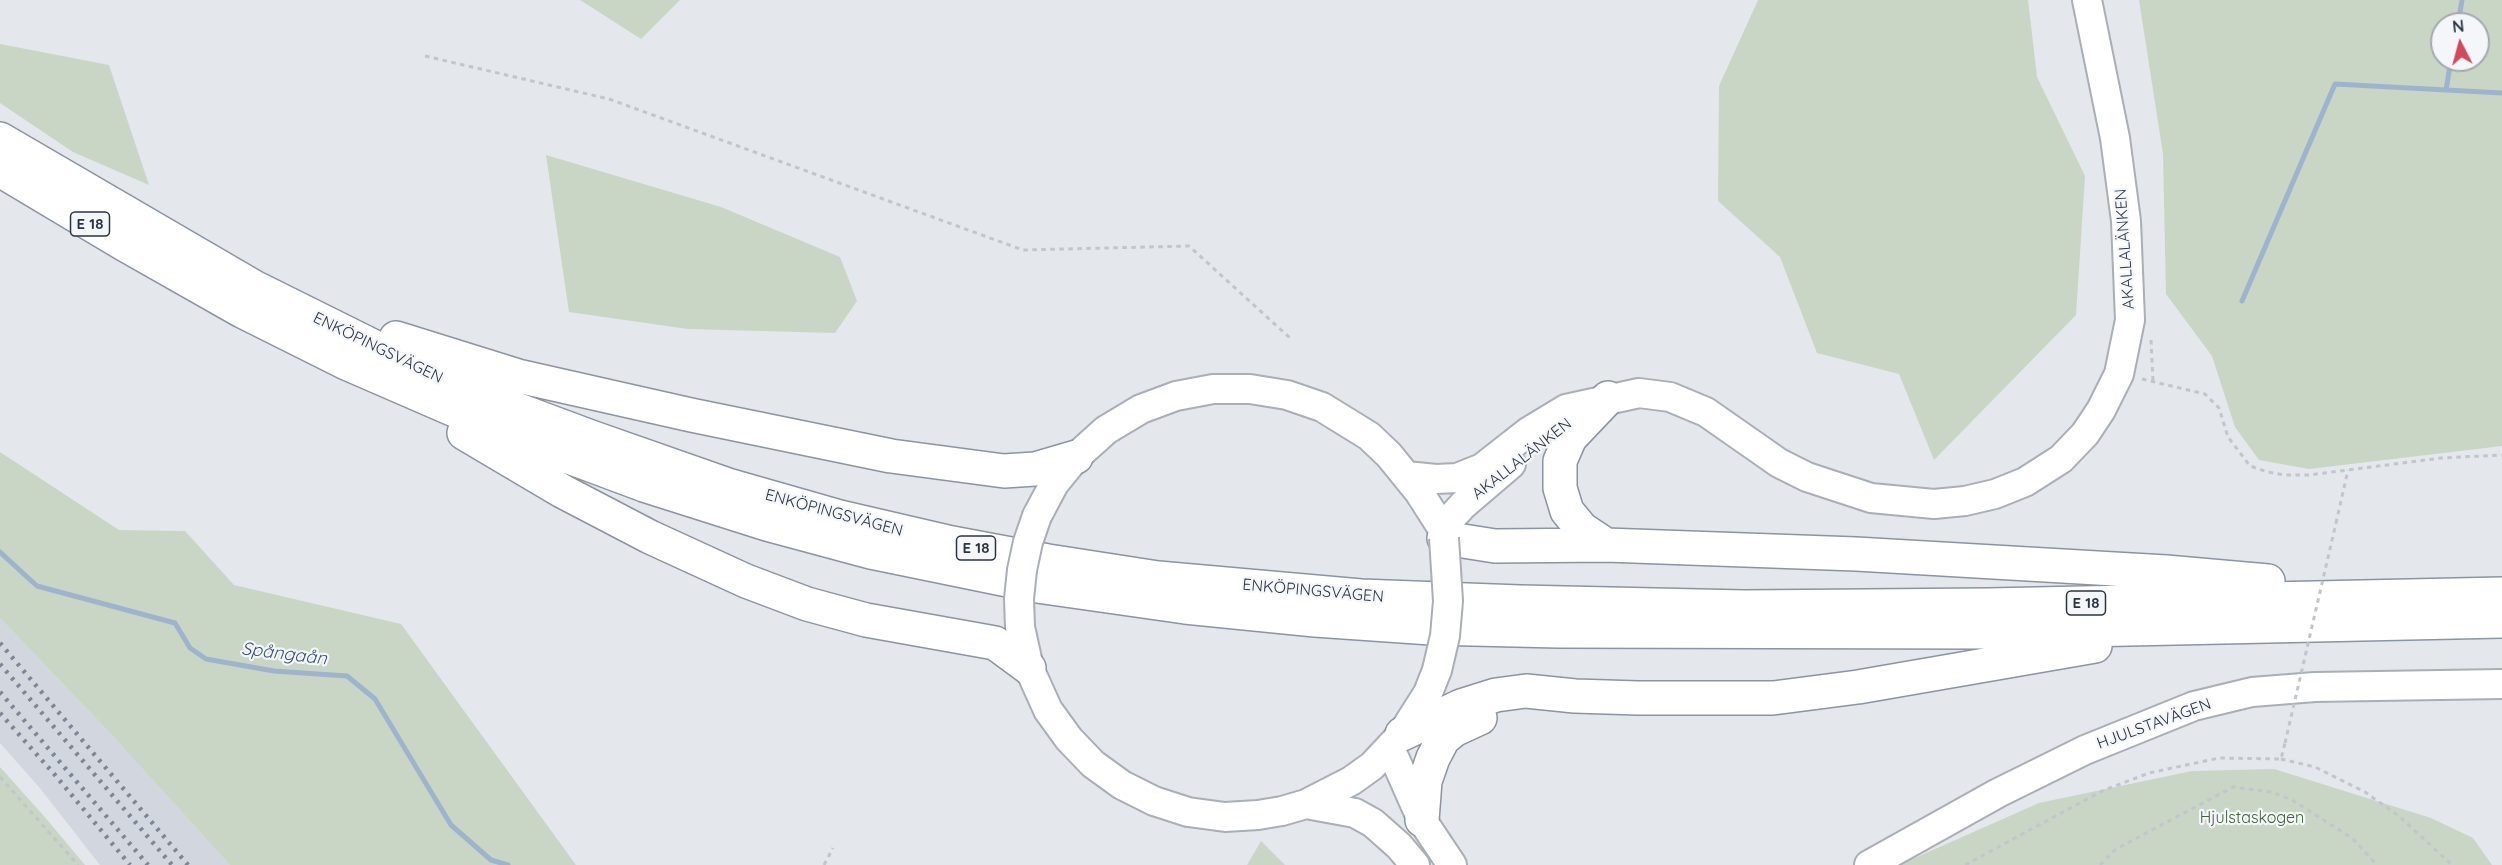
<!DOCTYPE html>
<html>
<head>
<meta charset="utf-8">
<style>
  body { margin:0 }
  #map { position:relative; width:2502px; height:865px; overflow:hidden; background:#e4e7ec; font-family:Quicksand,sans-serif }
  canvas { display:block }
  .north { position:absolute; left:2430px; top:12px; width:60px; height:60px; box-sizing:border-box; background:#f4f6f9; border:2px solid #a4a8b1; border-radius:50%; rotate:354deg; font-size:16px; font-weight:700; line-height:24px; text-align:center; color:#2b3445 }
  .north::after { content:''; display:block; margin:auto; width:21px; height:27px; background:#d1495b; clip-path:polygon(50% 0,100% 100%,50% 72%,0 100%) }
</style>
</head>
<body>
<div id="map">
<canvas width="2502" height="865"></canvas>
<div class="north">N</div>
</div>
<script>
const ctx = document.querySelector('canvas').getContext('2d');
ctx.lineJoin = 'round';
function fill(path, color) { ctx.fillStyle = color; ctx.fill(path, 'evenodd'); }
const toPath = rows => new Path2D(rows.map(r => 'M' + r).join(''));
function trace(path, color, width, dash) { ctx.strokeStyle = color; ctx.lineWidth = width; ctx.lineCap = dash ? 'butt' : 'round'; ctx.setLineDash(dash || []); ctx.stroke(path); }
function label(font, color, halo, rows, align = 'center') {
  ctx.font = font + ' Quicksand,sans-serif'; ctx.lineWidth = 4.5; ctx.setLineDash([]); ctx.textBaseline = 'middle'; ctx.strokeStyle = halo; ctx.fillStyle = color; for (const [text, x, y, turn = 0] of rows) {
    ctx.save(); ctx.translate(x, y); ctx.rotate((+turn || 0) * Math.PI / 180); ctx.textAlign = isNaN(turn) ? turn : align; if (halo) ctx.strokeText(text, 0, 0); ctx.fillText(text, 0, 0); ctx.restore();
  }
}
const built = toPath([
  [0,618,109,732,230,865,100,865,39,787,0,743]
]);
const green = toPath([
  [580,0,680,0,641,39],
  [1758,0,2028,0,2037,77,2085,176,2076,315,1934,460,1899,374,1817,353,1780,257,1718,201,1719,86],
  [2139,0,2502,0,2502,446,2309,469,2259,460,2235,427,2212,356,2166,294,2163,154],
  [2442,24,2478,24,2478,60,2442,60],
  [0,44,109,65,149,185,73,152,0,103],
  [546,155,721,207,840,257,857,301,835,333,688,329,569,312],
  [0,452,119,530,185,531,234,585,401,624,576,865,230,865,109,732,0,618],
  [0,767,43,815,85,865,0,865],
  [2274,769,2431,818,2473,838,2492,865,1899,865,2039,803,2192,771],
  [1261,841,1285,865,1247,865]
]);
const stream = toPath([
  [2458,24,2462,0],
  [2446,90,2451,60],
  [2242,301,2335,84,2502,93],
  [0,552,37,586,175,623,190,648,206,659,274,671,347,676,375,699,451,825,491,860,508,865]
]);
const path = toPath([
  [425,56,609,99,1023,250,1189,246,1290,338],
  [2151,340,2153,381],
  [2142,379,2205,394,2219,408,2228,437,2250,466,2268,472,2285,475,2309,475,2441,458,2502,455],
  [2336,523,2348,470],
  [2281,759,2315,767,2365,792,2400,817,2452,865],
  [0,777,78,865],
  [824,865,833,848],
  [1965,865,2102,791,2149,773,2219,758,2281,759,2285,743],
  [2100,865,2116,849,2233,787,2271,792,2292,800,2352,838,2377,865]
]);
const secondary = toPath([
  [1406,476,1436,479,1457,478,1482,468,1528,432,1566,409,1639,393,1670,397,1706,412,1779,463,1807,477,1871,498,1934,504,1965,501,1995,494,2025,482,2061,459,2085,434,2101,410,2119,374,2130,320,2126,221,2115,138,2087,0],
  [1037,516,1054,484,1076,457,1106,430,1141,409,1176,396,1213,389,1250,389,1287,395,1322,407,1369,436,1389,455,1419,492,1442,528,1444,538],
  [1442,528,1463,505,1511,464],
  [1020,627,1029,668,1048,710,1069,739,1093,764,1122,785,1154,801,1188,812,1225,817,1258,815,1282,811,1306,804,1351,781,1372,766,1402,734,1428,693,1437,670],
  [1390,748,1422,820,1452,865],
  [1306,804,1355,813,1373,823,1399,846,1415,865],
  [1869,865,1998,793,2085,750,2194,706,2252,692,2315,687,2502,684]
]);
const motorway = toPath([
  [0,139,254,287,449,384,591,437,728,485,840,517,952,543,1048,561,1158,578,1361,596,1520,602,1744,607,1989,605,2502,594],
  [0,170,124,244,242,311,344,362,526,441,644,485,767,524,871,552,1037,586,1185,607,1315,620,1431,628,1558,631,1989,632,2502,621],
  [396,338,518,376,691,415,891,456,1004,471,1035,469,1076,457],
  [464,433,562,491,650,537,746,581,807,604,866,620,995,643,1029,668],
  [1444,538,1495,546,1606,545,1856,554,2166,572,2268,581],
  [1606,545,1582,529,1567,511,1560,488,1560,461,1570,438,1608,398],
  [1402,734,1461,706,1496,695,1526,691,1575,696,1638,698,1773,698,1858,687,2095,646],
  [1422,820,1425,781,1433,758,1443,739,1454,730,1480,718]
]);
const rail = toPath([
  [0,643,188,865],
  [0,664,172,865],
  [0,692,148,865],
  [0,713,55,775,130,865]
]);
const pathBridge = toPath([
  [2285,743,2336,523]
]);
const secondaryBridge = toPath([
  [1020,627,1019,599,1022,570,1028,542,1037,516],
  [1437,670,1445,636,1448,601,1444,538]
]);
const shields = [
  [90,224,39],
  [976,548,39],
  [2086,603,39]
];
const shieldNames = [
  ["E 18",90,224],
  ["E 18",976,548],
  ["E 18",2086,603]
];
const streetNames = [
  ["AKALLALÄNKEN",2125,249,-94],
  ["ENKÖPINGSVÄGEN",378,348,26],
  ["AKALLALÄNKEN",1522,459,-38],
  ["ENKÖPINGSVÄGEN",834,513,15],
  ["ENKÖPINGSVÄGEN",1313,591,5],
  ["HJULSTAVÄGEN",2154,724,-20]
];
const parkNames = [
  ["Hjulstaskogen",2252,818]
];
const waterNames = [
  ["Spångaån",284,654,7]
];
fill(built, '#d2d6de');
fill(green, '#c9d6c5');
trace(stream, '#9fb4cc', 5);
trace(secondary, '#a9aeb7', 32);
trace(motorway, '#8b94a3', 36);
trace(path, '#c2c5cb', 3, [4.5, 4.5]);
trace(secondary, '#fff', 28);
trace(motorway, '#fff', 33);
trace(rail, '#7d8696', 4.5, [3, 6]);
trace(secondaryBridge, '#a9aeb7', 32, []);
trace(pathBridge, '#c2c5cb', 3, [4.5, 4.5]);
trace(secondaryBridge, '#fff', 28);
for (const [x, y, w] of shields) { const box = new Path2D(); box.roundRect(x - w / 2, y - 12, w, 24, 4.5); ctx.fillStyle = '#f4f6f9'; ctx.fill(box); trace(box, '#2b3445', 1.5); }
label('bold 15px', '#2b3445', null, shieldNames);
label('16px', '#2b3445', '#f4f6f9', streetNames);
label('16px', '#3f6138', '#f4f6f9', parkNames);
label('italic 18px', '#34527a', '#f4f6f9', waterNames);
</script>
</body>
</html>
